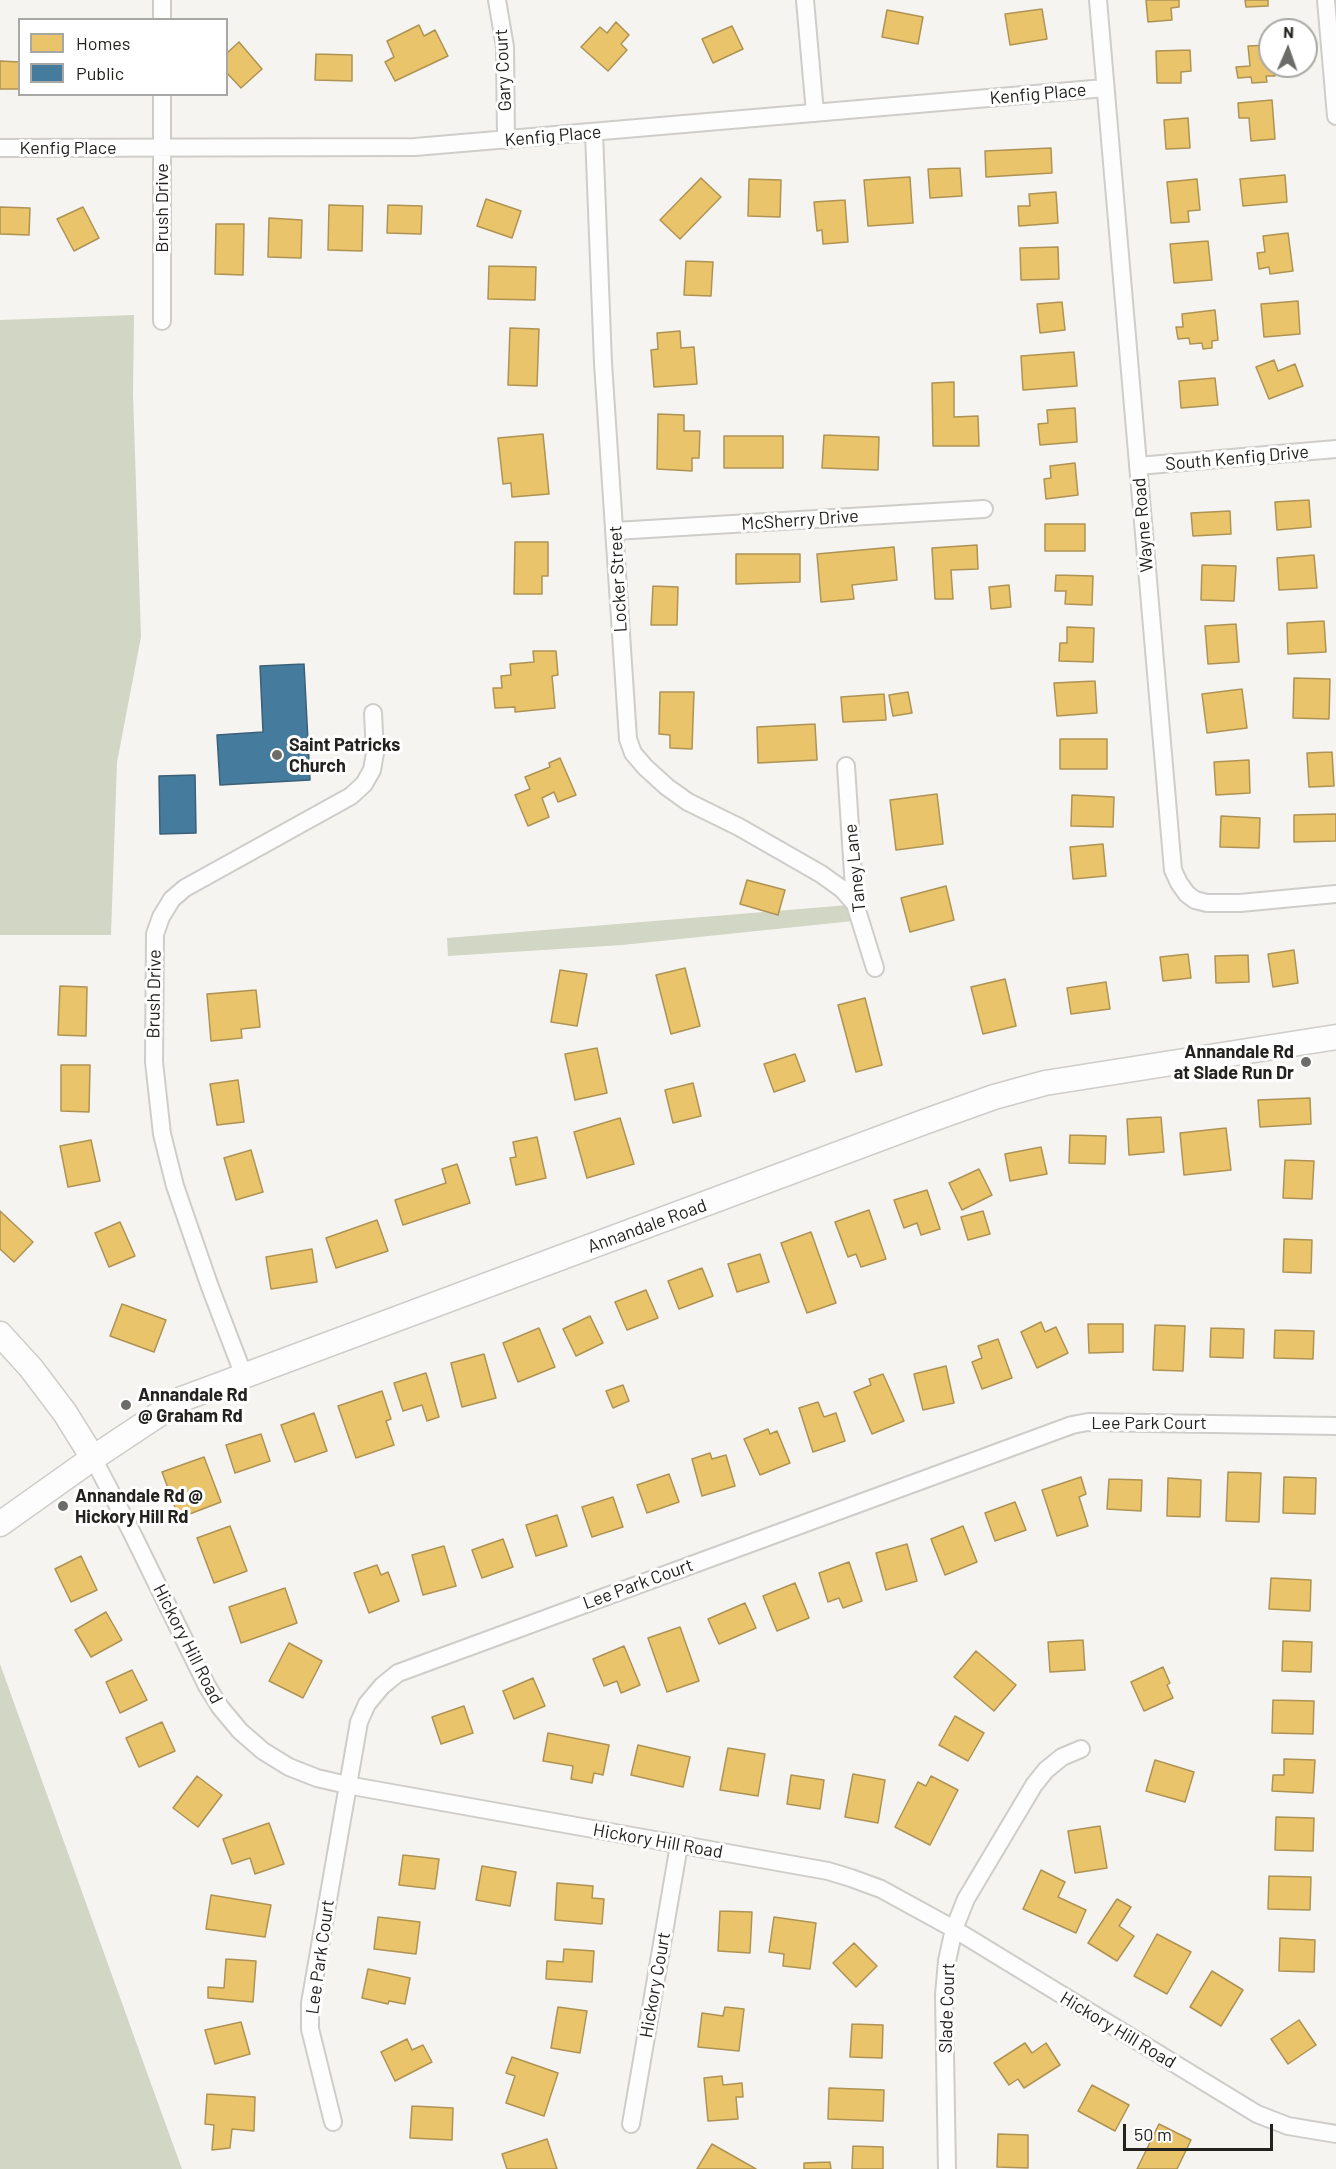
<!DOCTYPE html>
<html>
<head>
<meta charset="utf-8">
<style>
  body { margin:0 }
  #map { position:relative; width:1336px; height:2169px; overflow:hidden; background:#f5f4f0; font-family:Barlow,sans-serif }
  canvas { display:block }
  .legend { position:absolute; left:18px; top:18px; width:210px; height:78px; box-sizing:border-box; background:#fff; border:2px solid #a7a7a5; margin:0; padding:8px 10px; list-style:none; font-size:18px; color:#23221f }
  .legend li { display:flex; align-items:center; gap:12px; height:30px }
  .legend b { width:30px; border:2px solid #a7a7a5 }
  .north { position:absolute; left:1258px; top:18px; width:60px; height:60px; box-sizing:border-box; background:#fff; border:2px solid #a7a7a5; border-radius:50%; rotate:2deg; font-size:16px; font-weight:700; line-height:24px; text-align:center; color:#23221f }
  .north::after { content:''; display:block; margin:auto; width:21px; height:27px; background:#6c6c68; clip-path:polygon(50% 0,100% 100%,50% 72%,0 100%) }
  .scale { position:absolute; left:1123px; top:2124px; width:150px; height:27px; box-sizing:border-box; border:3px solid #23221f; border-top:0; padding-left:8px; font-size:18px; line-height:21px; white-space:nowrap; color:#23221f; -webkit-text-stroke:4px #fff; paint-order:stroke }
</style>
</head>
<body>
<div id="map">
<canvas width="1336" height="2169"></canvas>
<ul class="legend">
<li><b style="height:16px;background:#e9c46a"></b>Homes</li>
<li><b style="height:16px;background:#457b9d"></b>Public</li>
</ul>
<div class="north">N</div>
<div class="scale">50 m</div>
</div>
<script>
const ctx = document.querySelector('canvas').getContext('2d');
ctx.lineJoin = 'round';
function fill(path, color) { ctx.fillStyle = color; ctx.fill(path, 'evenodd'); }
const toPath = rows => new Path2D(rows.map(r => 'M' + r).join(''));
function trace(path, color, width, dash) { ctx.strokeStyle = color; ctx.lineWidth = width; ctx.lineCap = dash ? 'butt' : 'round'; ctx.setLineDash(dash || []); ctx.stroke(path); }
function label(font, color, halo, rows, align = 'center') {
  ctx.font = font + ' Barlow,sans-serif'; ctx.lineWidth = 6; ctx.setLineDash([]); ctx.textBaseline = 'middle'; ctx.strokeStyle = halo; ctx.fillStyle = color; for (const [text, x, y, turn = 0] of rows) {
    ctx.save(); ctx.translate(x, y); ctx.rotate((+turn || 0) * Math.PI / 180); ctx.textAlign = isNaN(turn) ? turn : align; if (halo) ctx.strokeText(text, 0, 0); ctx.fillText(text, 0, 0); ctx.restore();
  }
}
const forest = toPath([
  [134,315,133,394,141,637,117,762,111,935,0,935,0,320],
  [849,905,853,921,622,945,448,956,447,938],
  [0,1664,154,2092,182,2169,0,2169]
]);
const homes = toPath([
  [1146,0,1179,0,1179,7,1171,8,1172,20,1148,22,1146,0],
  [1245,0,1268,0,1268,6,1246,7,1245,0],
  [1042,9,1047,39,1010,45,1005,14,1042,9],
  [887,10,923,17,918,44,882,37,887,10],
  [616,22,629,35,621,44,627,50,608,71,581,47,600,27,607,33,616,22],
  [419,25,424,36,435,30,448,56,395,81,385,62,394,57,387,41,419,25],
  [732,26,743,49,713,63,702,39,732,26],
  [239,42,262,69,241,88,226,72,226,54,239,42],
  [1270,45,1270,66,1274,66,1275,76,1266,76,1267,82,1252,83,1251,77,1238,78,1236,67,1250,66,1248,46,1270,45],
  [1190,50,1191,71,1181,72,1181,83,1157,83,1156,51,1190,50],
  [316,54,352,55,352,81,315,80,316,54],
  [0,61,20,62,20,89,0,89,0,61],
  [1272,100,1275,139,1251,141,1249,118,1239,118,1238,103,1272,100],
  [1188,118,1190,148,1166,149,1164,120,1188,118],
  [1051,148,1052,173,986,177,985,151,1051,148],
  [960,168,962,196,930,198,928,169,960,168],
  [1285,175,1287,202,1243,206,1240,179,1285,175],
  [910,177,913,223,868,226,864,180,910,177],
  [701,178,721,197,680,239,660,220,701,178],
  [749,179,781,180,780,217,748,216,749,179],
  [1197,179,1200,210,1188,211,1189,222,1171,223,1167,182,1197,179],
  [1056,192,1058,223,1019,226,1018,206,1030,206,1029,194,1056,192],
  [486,199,521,211,512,238,477,226,486,199],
  [845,200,848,242,823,244,822,230,817,231,814,202,845,200],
  [329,205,363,206,362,251,328,250,329,205],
  [388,205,422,206,421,234,387,233,388,205],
  [0,207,30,208,29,235,0,234,0,207],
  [83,207,99,238,74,251,57,219,83,207],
  [269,218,302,220,301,258,268,257,269,218],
  [216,224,244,224,243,275,215,274,216,224],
  [1288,233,1293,271,1270,274,1269,267,1259,269,1257,253,1265,252,1263,236,1288,233],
  [1208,241,1212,280,1174,283,1170,244,1208,241],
  [1058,247,1059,279,1021,280,1020,248,1058,247],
  [686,261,713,262,711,296,684,295,686,261],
  [489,266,536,267,535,300,488,299,489,266],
  [1298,301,1300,334,1264,337,1261,304,1298,301],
  [1062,302,1065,330,1040,333,1037,304,1062,302],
  [1215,310,1218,340,1212,341,1212,348,1203,349,1202,343,1190,344,1189,338,1178,339,1176,327,1183,327,1182,314,1215,310],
  [510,328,539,329,537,386,508,385,510,328],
  [680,331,681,348,694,347,697,384,654,387,651,350,658,349,657,333,680,331],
  [1074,352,1077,386,1023,390,1021,356,1074,352],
  [1274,360,1278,371,1295,364,1303,386,1269,399,1256,367,1274,360],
  [1215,378,1218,405,1181,408,1179,381,1215,378],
  [954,382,954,417,978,416,979,446,933,446,932,383,954,382],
  [1075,408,1077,442,1040,445,1038,424,1048,423,1047,410,1075,408],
  [658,414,684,415,684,431,700,431,699,458,692,458,692,471,657,469,658,414],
  [543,434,549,494,512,497,511,483,503,484,498,438,543,434],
  [824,435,879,437,878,470,822,468,824,435],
  [724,436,783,436,783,468,724,468,724,436],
  [1075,463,1078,495,1046,499,1044,479,1051,478,1050,466,1075,463],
  [1309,500,1311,527,1277,530,1275,502,1309,500],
  [1230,511,1231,534,1193,536,1191,513,1230,511],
  [1045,524,1085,524,1085,551,1045,551,1045,524],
  [515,542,548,542,548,576,542,576,542,594,514,594,515,542],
  [977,545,978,569,951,570,953,599,935,599,932,548,977,545],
  [894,547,897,580,852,585,854,599,821,602,817,554,894,547],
  [736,554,800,554,800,582,736,584,736,554],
  [1314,555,1317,588,1279,590,1277,558,1314,555],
  [1202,565,1236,566,1234,601,1201,600,1202,565],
  [1056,575,1093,576,1092,605,1065,604,1066,591,1055,591,1056,575],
  [1009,585,1011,607,991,609,989,587,1009,585],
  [653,586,678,587,677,625,651,625,653,586],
  [1324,621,1326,652,1288,654,1287,623,1324,621],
  [1236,624,1239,662,1208,664,1205,626,1236,624],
  [1067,627,1094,628,1093,662,1059,661,1060,643,1067,643,1067,627],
  [533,651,556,651,558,675,552,676,555,708,515,712,515,707,495,708,493,688,502,688,501,676,511,675,510,664,534,662,533,651],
  [1294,678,1330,679,1329,719,1293,718,1294,678],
  [1095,681,1097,713,1057,716,1054,683,1095,681],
  [1242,689,1247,728,1207,733,1202,694,1242,689],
  [660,692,694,692,692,749,670,748,670,735,659,734,660,692],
  [908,692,912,713,893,716,889,695,908,692],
  [884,694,886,720,843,722,841,697,884,694],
  [815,724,817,760,758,763,757,727,815,724],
  [1060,739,1107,739,1107,769,1060,769,1060,739],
  [1332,752,1334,786,1309,787,1307,753,1332,752],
  [560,758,576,795,558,802,554,792,542,798,549,817,528,826,515,795,530,789,525,777,550,767,549,763,560,758],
  [1249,760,1250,793,1216,795,1214,762,1249,760],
  [937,794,943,844,896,850,890,800,937,794],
  [1072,795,1114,797,1113,827,1071,826,1072,795],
  [1336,814,1336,841,1294,842,1294,815,1336,814],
  [1221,816,1260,818,1259,848,1220,847,1221,816],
  [1103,844,1106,876,1073,879,1070,847,1103,844],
  [747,880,785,890,778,915,740,904,747,880],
  [946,886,954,920,910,932,901,898,946,886],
  [1294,950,1298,983,1273,987,1268,954,1294,950],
  [1188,954,1191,978,1163,981,1160,957,1188,954],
  [1248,955,1249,982,1216,983,1215,956,1248,955],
  [685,968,700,1026,671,1034,656,975,685,968],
  [560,970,587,974,577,1026,551,1022,560,970],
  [1005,979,1016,1026,983,1034,971,987,1005,979],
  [1106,982,1110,1009,1071,1014,1067,988,1106,982],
  [60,986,87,987,86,1036,58,1035,60,986],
  [256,990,260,1027,241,1029,242,1038,211,1041,207,994,256,990],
  [865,998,882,1065,856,1072,838,1005,865,998],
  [597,1048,607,1093,575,1100,565,1054,597,1048],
  [795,1054,805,1081,774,1092,764,1064,795,1054],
  [61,1065,90,1065,89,1112,61,1111,61,1065],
  [238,1080,244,1122,217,1125,210,1084,238,1080],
  [693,1083,701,1116,673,1123,665,1090,693,1083],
  [1310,1098,1311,1124,1260,1127,1258,1100,1310,1098],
  [1161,1117,1164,1152,1129,1155,1127,1119,1161,1117],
  [620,1118,634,1164,587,1178,574,1132,620,1118],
  [1226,1128,1231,1170,1184,1175,1180,1133,1226,1128],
  [1070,1135,1106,1136,1105,1164,1069,1163,1070,1135],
  [537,1137,546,1178,516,1185,510,1158,516,1157,513,1142,537,1137],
  [91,1140,100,1181,68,1187,60,1146,91,1140],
  [1041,1147,1047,1174,1010,1181,1005,1154,1041,1147],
  [251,1150,263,1192,236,1200,224,1158,251,1150],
  [1285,1160,1314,1161,1312,1199,1283,1198,1285,1160],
  [457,1164,470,1203,403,1225,395,1200,446,1183,442,1169,457,1164],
  [979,1169,992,1195,962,1210,949,1183,979,1169],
  [927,1190,940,1229,921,1235,917,1223,904,1228,894,1200,927,1190],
  [869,1210,886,1259,861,1267,856,1254,848,1257,835,1222,869,1210],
  [0,1211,33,1242,14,1262,0,1249,0,1211],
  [983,1211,990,1234,968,1240,961,1217,983,1211],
  [377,1220,388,1251,336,1268,326,1238,377,1220],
  [120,1222,135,1256,109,1267,95,1233,120,1222],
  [811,1232,836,1303,807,1313,781,1243,811,1232],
  [1284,1239,1312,1240,1311,1273,1283,1272,1284,1239],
  [312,1249,317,1282,271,1289,266,1257,312,1249],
  [760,1254,769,1282,737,1292,728,1264,760,1254],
  [702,1268,713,1296,679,1309,668,1281,702,1268],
  [646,1290,658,1318,627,1330,615,1302,646,1290],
  [122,1304,166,1320,154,1352,110,1336,122,1304],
  [590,1316,603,1343,576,1356,563,1329,590,1316],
  [1041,1322,1045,1332,1056,1327,1068,1353,1037,1368,1021,1332,1041,1322],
  [1088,1324,1123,1324,1123,1352,1089,1353,1088,1324],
  [1155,1325,1185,1326,1183,1371,1153,1370,1155,1325],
  [539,1328,555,1367,518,1382,503,1343,539,1328],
  [1211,1328,1244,1329,1243,1358,1210,1357,1211,1328],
  [1275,1330,1314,1331,1313,1359,1274,1358,1275,1330],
  [998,1339,1012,1378,982,1389,972,1362,982,1358,978,1346,998,1339],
  [484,1354,496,1398,462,1407,451,1363,484,1354],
  [946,1366,954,1403,923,1410,914,1374,946,1366],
  [426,1373,439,1417,427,1421,422,1405,403,1411,394,1383,426,1373],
  [883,1374,904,1421,872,1434,854,1392,871,1385,869,1379,883,1374],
  [623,1385,629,1401,613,1408,606,1391,623,1385],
  [382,1391,391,1419,386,1421,394,1445,356,1458,338,1406,382,1391],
  [818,1402,824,1417,836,1413,845,1441,813,1452,799,1408,818,1402],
  [314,1413,327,1451,295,1462,281,1425,314,1413],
  [768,1429,770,1434,777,1431,790,1463,760,1475,744,1439,768,1429],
  [261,1434,270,1461,235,1473,226,1445,261,1434],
  [710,1453,712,1459,726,1455,735,1486,702,1496,692,1459,710,1453],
  [204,1457,221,1502,179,1518,162,1472,204,1457],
  [1228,1472,1261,1473,1259,1522,1226,1521,1228,1472],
  [669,1474,679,1502,647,1513,637,1485,669,1474],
  [1081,1477,1086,1494,1079,1497,1088,1526,1057,1536,1042,1490,1081,1477],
  [1284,1477,1316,1478,1315,1514,1283,1513,1284,1477],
  [1168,1478,1201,1480,1200,1517,1167,1516,1168,1478],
  [1109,1479,1142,1480,1141,1511,1107,1509,1109,1479],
  [613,1497,623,1527,592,1537,582,1507,613,1497],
  [1015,1502,1026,1530,995,1541,985,1513,1015,1502],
  [557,1515,567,1546,536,1556,526,1525,557,1515],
  [230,1526,247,1571,214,1583,197,1538,230,1526],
  [963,1526,977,1562,945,1575,931,1539,963,1526],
  [503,1539,513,1567,482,1578,472,1550,503,1539],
  [907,1544,917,1581,886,1590,876,1553,907,1544],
  [444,1546,456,1586,423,1595,412,1555,444,1546],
  [81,1556,97,1590,71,1602,55,1569,81,1556],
  [849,1562,862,1601,843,1608,839,1598,828,1602,819,1573,849,1562],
  [377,1565,381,1575,388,1572,399,1601,369,1613,354,1573,377,1565],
  [1271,1578,1311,1580,1310,1611,1269,1609,1271,1578],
  [795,1583,809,1618,777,1631,763,1596,795,1583],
  [285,1588,297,1623,241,1643,229,1607,285,1588],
  [745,1603,756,1628,719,1644,708,1619,745,1603],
  [106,1612,122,1640,91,1657,75,1630,106,1612],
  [680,1627,699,1681,667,1692,648,1638,680,1627],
  [1083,1640,1085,1670,1050,1672,1048,1642,1083,1640],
  [1283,1641,1312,1642,1311,1672,1282,1671,1283,1641],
  [289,1643,322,1661,303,1698,269,1681,289,1643],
  [624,1646,640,1685,621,1693,617,1681,604,1686,593,1659,624,1646],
  [976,1651,1016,1685,994,1711,954,1677,976,1651],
  [1163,1667,1170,1683,1167,1685,1173,1698,1144,1711,1131,1682,1163,1667],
  [132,1670,147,1700,120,1713,106,1682,132,1670],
  [533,1678,545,1706,514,1719,503,1691,533,1678],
  [1273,1700,1314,1701,1313,1734,1272,1733,1273,1700],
  [464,1706,473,1733,441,1744,432,1717,464,1706],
  [955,1716,984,1733,968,1761,939,1745,955,1716],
  [162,1722,175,1751,139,1767,126,1738,162,1722],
  [548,1733,609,1745,603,1775,594,1773,592,1783,571,1779,573,1766,543,1761,548,1733],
  [638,1745,690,1757,683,1787,631,1775,638,1745],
  [728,1748,765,1754,758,1796,720,1790,728,1748],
  [1284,1759,1315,1760,1313,1793,1272,1791,1273,1775,1284,1775,1284,1759],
  [1155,1760,1194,1772,1185,1802,1146,1791,1155,1760],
  [853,1774,885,1780,878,1823,845,1817,853,1774],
  [791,1775,824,1780,820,1809,787,1804,791,1775],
  [197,1776,222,1795,198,1827,173,1808,197,1776],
  [931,1776,958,1790,930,1845,895,1827,918,1782,926,1786,931,1776],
  [1276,1817,1314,1818,1313,1851,1275,1850,1276,1817],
  [269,1823,284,1864,255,1874,250,1858,232,1864,223,1839,269,1823],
  [1100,1826,1107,1868,1075,1873,1068,1831,1100,1826],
  [403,1855,439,1859,435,1889,399,1885,403,1855],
  [482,1866,516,1872,510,1906,476,1900,482,1866],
  [1041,1870,1065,1882,1058,1897,1086,1910,1076,1933,1023,1909,1041,1870],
  [1269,1876,1311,1877,1310,1910,1268,1909,1269,1876],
  [557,1883,593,1886,592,1898,604,1899,602,1924,555,1920,557,1883],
  [211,1895,271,1905,265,1937,206,1929,211,1895],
  [1117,1899,1131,1907,1119,1926,1134,1936,1117,1961,1088,1943,1117,1899],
  [720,1911,752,1912,750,1953,718,1951,720,1911],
  [378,1917,420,1922,416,1954,374,1949,378,1917],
  [774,1917,816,1923,810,1969,783,1966,784,1954,769,1952,774,1917],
  [1157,1934,1191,1952,1167,1994,1134,1976,1157,1934],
  [1280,1938,1315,1940,1314,1972,1279,1971,1280,1938],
  [854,1943,877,1966,856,1987,833,1963,854,1943],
  [564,1949,594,1951,592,1982,546,1979,547,1961,563,1962,564,1949],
  [226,1959,256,1961,253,2002,208,1998,208,1987,224,1988,226,1959],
  [368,1969,410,1978,405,2004,389,2001,388,2004,362,1998,368,1969],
  [1212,1971,1243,1990,1221,2026,1190,2007,1212,1971],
  [558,2007,587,2011,580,2053,551,2048,558,2007],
  [725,2007,744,2009,739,2051,698,2047,702,2013,723,2016,725,2007],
  [1299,2020,1316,2045,1288,2064,1271,2039,1299,2020],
  [241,2022,250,2054,215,2064,205,2030,241,2022],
  [852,2024,883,2025,882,2058,850,2057,852,2024],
  [407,2039,412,2050,423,2045,432,2062,395,2081,381,2052,407,2039],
  [1025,2043,1032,2053,1046,2043,1060,2065,1024,2088,1018,2079,1009,2085,994,2063,1025,2043],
  [512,2057,558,2073,544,2116,506,2103,515,2076,506,2073,512,2057],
  [722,2076,723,2085,742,2083,743,2097,736,2097,738,2119,708,2121,704,2078,722,2076],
  [1092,2085,1129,2105,1115,2131,1078,2111,1092,2085],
  [829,2088,884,2090,883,2121,828,2119,829,2088],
  [207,2094,255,2097,254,2131,232,2129,230,2148,212,2150,214,2125,205,2124,207,2094],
  [412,2106,453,2108,452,2140,410,2138,412,2106],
  [1159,2124,1191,2140,1177,2169,1137,2169,1159,2124],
  [998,2134,1028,2135,1028,2168,997,2167,998,2134],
  [547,2139,557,2169,507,2169,502,2154,547,2139],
  [712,2144,756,2169,697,2169,712,2144],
  [853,2146,883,2147,883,2169,852,2169,853,2146],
  [830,2162,831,2169,804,2169,804,2163,830,2162]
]);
const public = toPath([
  [304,664,310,780,220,785,217,735,263,732,260,666,304,664],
  [195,775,196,833,160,834,159,776,195,775]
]);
const street = toPath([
  [162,0,162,20],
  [497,0,505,47,506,140],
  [805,0,815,113],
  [1098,0,1173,870,1179,883,1187,894,1195,900,1207,903,1240,903,1336,894],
  [1326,0,1336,116],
  [162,94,162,321],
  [594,133,603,363,628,739,633,753,645,767,667,787,688,802,739,827,821,874,842,889,855,904],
  [0,148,415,147,1105,88],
  [1138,466,1336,449],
  [615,531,984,509],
  [846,766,855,904,875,968],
  [244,1376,210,1287,175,1186,162,1134,154,1062,155,934,161,917,172,899,185,888,351,796,364,784,372,770,375,753,373,713],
  [93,1458,131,1531,207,1686,220,1707,240,1731,263,1751,289,1767,317,1778,347,1785,828,1871,851,1878,881,1889,954,1929,1257,2114,1288,2126,1336,2134],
  [333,2122,310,2029,310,2003,359,1722,367,1704,382,1686,398,1673,1072,1425,1088,1422,1336,1426],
  [631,2124,679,1845],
  [947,2169,944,1995,947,1961,954,1929,966,1899,1034,1785,1046,1770,1062,1757,1081,1749]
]);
const secondary = toPath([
  [0,1334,31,1368,65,1413,93,1458],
  [0,1524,93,1458,182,1399,924,1122,994,1097,1045,1083,1336,1037]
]);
const markers = [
  [277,755,6,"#6c6c68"],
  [1306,1062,6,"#6c6c68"],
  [126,1405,6,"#6c6c68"],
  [63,1506,6,"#6c6c68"]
];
const streetNames = [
  ["Gary Court",503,70,-93],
  ["Kenfig Place",1038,94,-5],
  ["Kenfig Place",553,136,-5],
  ["Kenfig Place",68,148],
  ["Brush Drive",162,208,-90],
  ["South Kenfig Drive",1237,458,-5],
  ["McSherry Drive",800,520,-4],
  ["Wayne Road",1143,525,-95],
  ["Locker Street",618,579,-93],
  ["Taney Lane",855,868,-96],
  ["Brush Drive",154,994,-89],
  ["Annandale Road",647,1226,-20],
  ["Lee Park Court",1149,1423],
  ["Lee Park Court",638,1584,-20],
  ["Hickory Hill Road",188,1644,63],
  ["Hickory Hill Road",658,1841,10],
  ["Lee Park Court",320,1957,-82],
  ["Hickory Court",655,1985,-80],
  ["Slade Court",947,2008,-88],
  ["Hickory Hill Road",1118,2030,31]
];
const poiNames = [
  ["Saint Patricks",289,745],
  ["Church",289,766],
  ["Annandale Rd",1294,1052,"right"],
  ["at Slade Run Dr",1294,1073,"right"],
  ["Annandale Rd",138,1395],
  ["@ Graham Rd",138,1416],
  ["Annandale Rd @",75,1496],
  ["Hickory Hill Rd",75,1517]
];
fill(forest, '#d2d6c4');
fill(homes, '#e9c46a');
trace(homes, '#ae9354', 1.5);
fill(public, '#457b9d');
trace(public, '#3b6077', 1.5);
trace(street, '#cecdca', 20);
trace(secondary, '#cecdca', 27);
trace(street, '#fefdfd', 16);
trace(secondary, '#fefdfd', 24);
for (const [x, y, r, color] of markers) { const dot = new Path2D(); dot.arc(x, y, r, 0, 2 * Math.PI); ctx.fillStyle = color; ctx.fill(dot); trace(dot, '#fff', 2); }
label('18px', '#23221f', '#fff', streetNames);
label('bold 18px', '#23221f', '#fff', poiNames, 'left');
</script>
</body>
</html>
